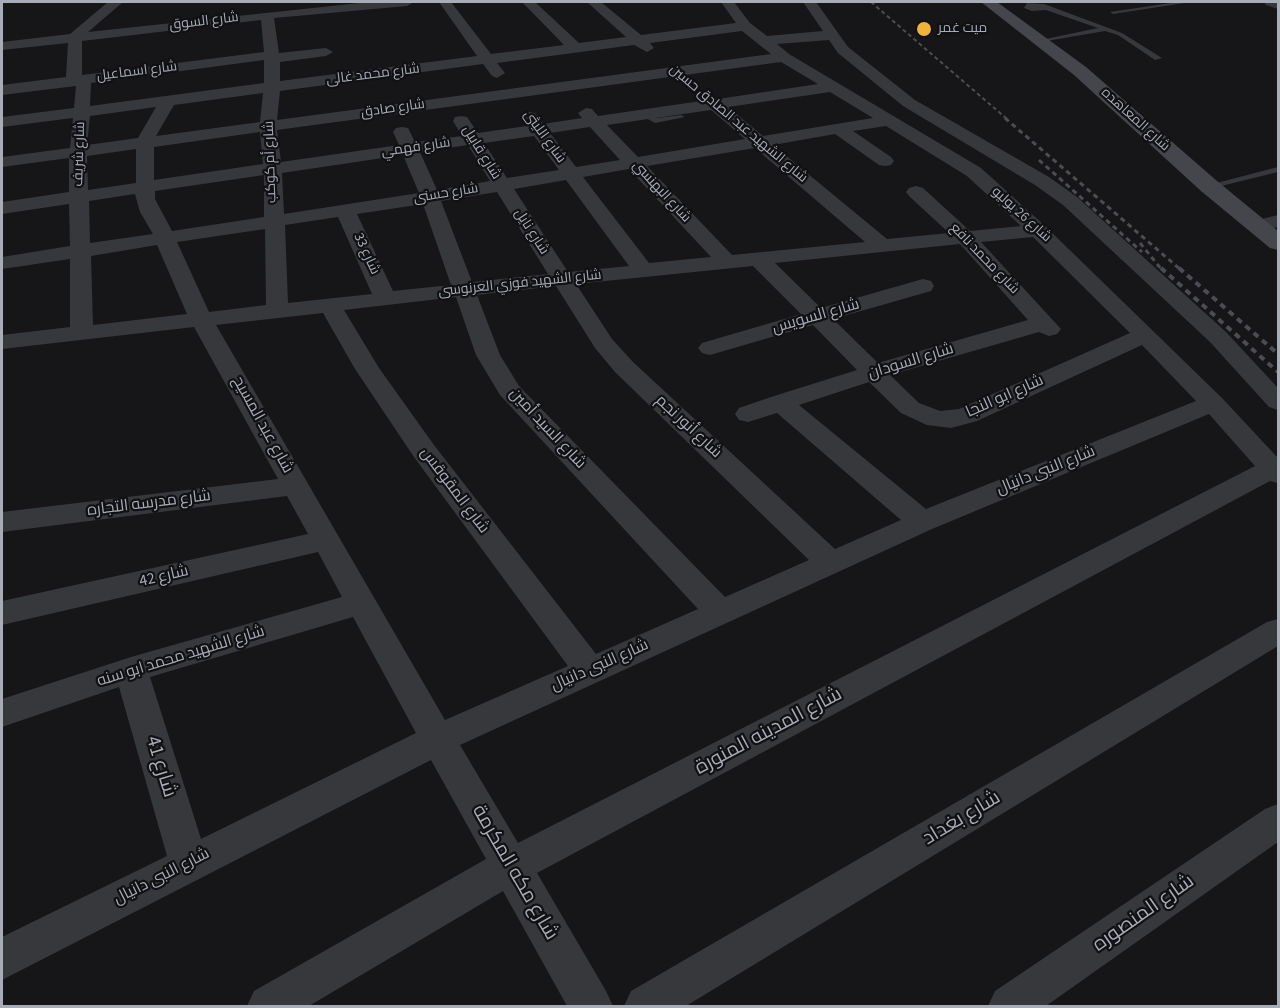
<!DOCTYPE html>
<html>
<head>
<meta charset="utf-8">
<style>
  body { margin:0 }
  #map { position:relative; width:1280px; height:1008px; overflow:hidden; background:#161618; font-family:"Source Sans 3",sans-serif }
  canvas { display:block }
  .frame { position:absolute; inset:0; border:3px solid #a8acb7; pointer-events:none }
</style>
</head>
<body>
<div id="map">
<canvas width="1280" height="1008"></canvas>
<div class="frame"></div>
</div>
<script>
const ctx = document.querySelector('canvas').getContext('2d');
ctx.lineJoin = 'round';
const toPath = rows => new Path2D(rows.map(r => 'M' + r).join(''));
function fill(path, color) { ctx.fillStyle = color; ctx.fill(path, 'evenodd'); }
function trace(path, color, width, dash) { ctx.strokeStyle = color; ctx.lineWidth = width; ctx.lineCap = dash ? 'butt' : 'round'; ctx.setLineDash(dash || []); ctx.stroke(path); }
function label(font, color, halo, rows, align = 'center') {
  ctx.font = font + ' "Source Sans 3",Cairo,sans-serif'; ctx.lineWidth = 4.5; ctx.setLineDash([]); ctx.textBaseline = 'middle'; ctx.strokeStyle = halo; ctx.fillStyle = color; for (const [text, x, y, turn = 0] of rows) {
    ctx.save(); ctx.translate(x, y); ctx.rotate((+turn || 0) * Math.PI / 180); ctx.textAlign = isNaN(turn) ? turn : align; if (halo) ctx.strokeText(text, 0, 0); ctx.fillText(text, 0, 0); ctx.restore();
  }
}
const lane = toPath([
  [1177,2,1191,2,1113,14,1110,12,1177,2],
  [1027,3,1044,4,1122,33,1162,58,1155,60,1118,35,1105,31,1041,42,1041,40,1098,28,1046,10,1032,11,1024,8,1027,3],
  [644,113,650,113,657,118,681,115,685,117,655,123,644,117,644,113],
  [1278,167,1278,172,1209,189,1205,186,1278,167]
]);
const street = toPath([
  [108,2,123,2,88,32,369,2,414,2,407,6,274,18,279,53,326,48,333,52,326,56,280,62,280,81,477,56,439,2,451,2,491,54,564,45,522,2,535,2,579,43,626,37,587,2,601,2,641,35,736,23,721,2,734,2,750,23,767,36,823,31,803,2,816,2,848,47,915,100,1049,177,1077,197,1226,332,1278,388,1278,410,1269,407,1210,342,1063,205,1035,185,903,106,838,53,829,40,777,44,789,54,981,168,1045,226,1222,398,1278,458,1278,483,1270,481,537,873,606,991,613,1006,567,1006,503,891,309,1006,247,1006,254,991,486,859,431,760,2,980,2,937,167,856,119,687,2,727,2,699,131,657,342,597,318,552,2,625,2,601,308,534,287,496,2,532,2,512,278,479,194,327,2,349,2,335,70,327,70,259,2,269,2,257,70,246,69,204,2,214,2,202,69,192,69,158,2,167,2,157,70,148,73,118,2,127,2,117,74,108,76,86,2,95,2,85,66,77,68,43,2,50,2,42,70,34,108,2],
  [261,20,264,52,82,75,82,41,261,20],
  [742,31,771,54,277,120,280,91,483,64,492,76,497,78,505,73,497,63,634,45,647,52,654,48,650,43,742,31],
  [264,60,264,83,90,106,91,83,264,60],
  [781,62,818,84,718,99,708,94,702,96,701,101,598,116,592,109,586,108,578,113,582,118,543,124,535,113,529,112,521,117,527,126,478,133,467,117,461,116,455,117,453,121,462,136,415,142,408,128,402,127,396,128,393,132,399,145,281,162,277,130,781,62],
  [830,92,873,118,763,136,728,107,830,92],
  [263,93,260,122,156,136,174,105,263,93],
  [156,107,138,138,87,145,90,116,156,107],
  [711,110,745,139,638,157,607,125,711,110],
  [886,126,967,176,1021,226,970,231,923,188,916,186,909,188,906,192,909,196,949,233,887,239,773,145,835,134,879,165,885,166,891,165,894,161,891,157,853,131,886,126],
  [590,127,620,160,576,167,550,133,590,127],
  [260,132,263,164,154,180,154,147,260,132],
  [534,136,559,170,507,178,484,143,534,136],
  [468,145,490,181,437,190,420,152,468,145],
  [755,148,865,242,732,255,647,166,755,148],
  [136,149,136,183,88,190,87,156,136,149],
  [403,155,419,193,284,214,282,173,403,155],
  [629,169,711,257,649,263,583,177,629,169],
  [264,175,264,217,172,231,155,199,155,191,264,175],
  [566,180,629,266,568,272,514,189,566,180],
  [497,192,548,274,472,282,441,201,497,192],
  [135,194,140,212,153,234,90,243,89,201,135,194],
  [423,204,451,285,393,291,357,214,423,204],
  [338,217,372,294,288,303,285,225,338,217],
  [265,229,266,305,209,312,177,242,265,229],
  [1033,237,1130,333,959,409,940,411,919,403,890,375,1039,332,1049,336,1057,334,1061,329,981,242,1033,237],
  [960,244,1028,320,878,363,833,319,931,291,934,286,931,281,923,279,821,308,775,263,960,244],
  [157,245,187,314,93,325,91,256,157,245],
  [753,266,801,314,702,343,698,348,702,353,710,355,813,325,857,370,771,397,739,408,735,414,739,420,748,422,777,413,901,520,835,549,633,362,612,339,576,284,753,266],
  [556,286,595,348,615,372,809,560,725,597,519,386,500,355,477,295,556,286],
  [456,297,476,355,500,395,698,609,596,654,434,445,379,368,344,310,456,297],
  [323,313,355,369,414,457,568,666,445,720,216,325,323,313],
  [1142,345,1196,401,926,509,799,405,869,382,901,413,927,425,951,428,977,421,1142,345],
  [1209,414,1255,466,518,843,460,745,932,529,1209,414],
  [353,617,416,733,201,839,150,677,353,617],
  [1264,2,1278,2,1278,9,1266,5,1264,2],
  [1278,215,1278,227,1257,232,1250,230,1247,226,1250,222,1278,215],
  [1278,619,1278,646,686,1006,624,1006,631,991,1267,622,1278,619],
  [1278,804,1278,842,1046,1006,988,1006,995,991,1265,809,1278,804]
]);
const secondary = toPath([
  [981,2,997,2,1086,67,1217,181,1278,231,1278,250,1270,248,1201,191,1074,75,981,2]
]);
const railFar2 = toPath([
  [871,2,1007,119]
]);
const railFar1 = toPath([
  [1005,118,1181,270],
  [1039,160,1142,252],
  [1140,243,1162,270]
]);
const rail = toPath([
  [1161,268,1278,372],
  [1179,268,1278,354]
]);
const markers = [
  [924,29,8,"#efb437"]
];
const farStreetnames = [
  ["شارع السوق",204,22,-7],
  ["شارع اسماعيل",137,72,-7],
  ["شارع محمد غالى",373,75,-7],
  ["شارع صادق",393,109,-8],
  ["شارع المعاهده",1135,120,42],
  ["شارع الشهيد عبد الصادق حسين",738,124,40],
  ["شارع الليثى",544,137,54],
  ["شارع فهمي",416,148,-8],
  ["شارع قابيل",481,153,58],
  ["شارع شريف",80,154,-88],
  ["شارع أم كوكب",271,162,-92],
  ["شارع البهنسي",661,192,47],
  ["شارع حسنى",446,194,-9],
  ["شارع 26 يوليو",1021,215,42],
  ["شارع نايل",531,232,57],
  ["شارع 33",366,254,65],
  ["شارع محمد نافع",984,259,46],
  ["شارع الشهيد فوزي العرنوسى",520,284,-6]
];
const farPoinames = [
  ["ميت غمر",938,29]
];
const streetNames = [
  ["شارع السويس",816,317,-16],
  ["شارع السودان",911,362,-17],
  ["شارع ابو النجا",1005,397,-24],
  ["شارع عبد المسيح",262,425,61],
  ["شارع أنور نجم",688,427,43],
  ["شارع السيد أمين",547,429,47],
  ["شارع النبى دانيال",1046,471,-22],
  ["شارع المقوقس",454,491,53],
  ["شارع مدرسه التجاره",149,504,-7],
  ["شارع 42",164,577,-13],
  ["شارع الشهيد محمد ابو سنه",181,657,-17],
  ["شارع النبى دانيال",600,666,-24],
  ["شارع النبى دانيال",162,877,-27]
];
const nearStreetnames = [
  ["شارع المدينه المنورة",769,732,-28],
  ["شارع 41",160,767,73],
  ["شارع بغداد",962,819,-31],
  ["شارع مكه المكرمة",514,873,60],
  ["شارع المنصوره",1144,914,-35]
];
fill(lane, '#37383c');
fill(street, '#37383c');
fill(secondary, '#45464c');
trace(railFar2, '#4c4d53', 2, [4, 3]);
trace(railFar1, '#4c4d53', 3, [5, 4]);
trace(rail, '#4c4d53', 4, [6, 5]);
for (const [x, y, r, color] of markers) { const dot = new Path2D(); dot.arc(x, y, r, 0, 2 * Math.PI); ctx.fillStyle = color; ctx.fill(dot); trace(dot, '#111113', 2); }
label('14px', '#a8acb7', '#111113', farStreetnames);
label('14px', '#a8acb7', '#111113', farPoinames, 'left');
label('16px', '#a8acb7', '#111113', streetNames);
label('20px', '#a8acb7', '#111113', nearStreetnames);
</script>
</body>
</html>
